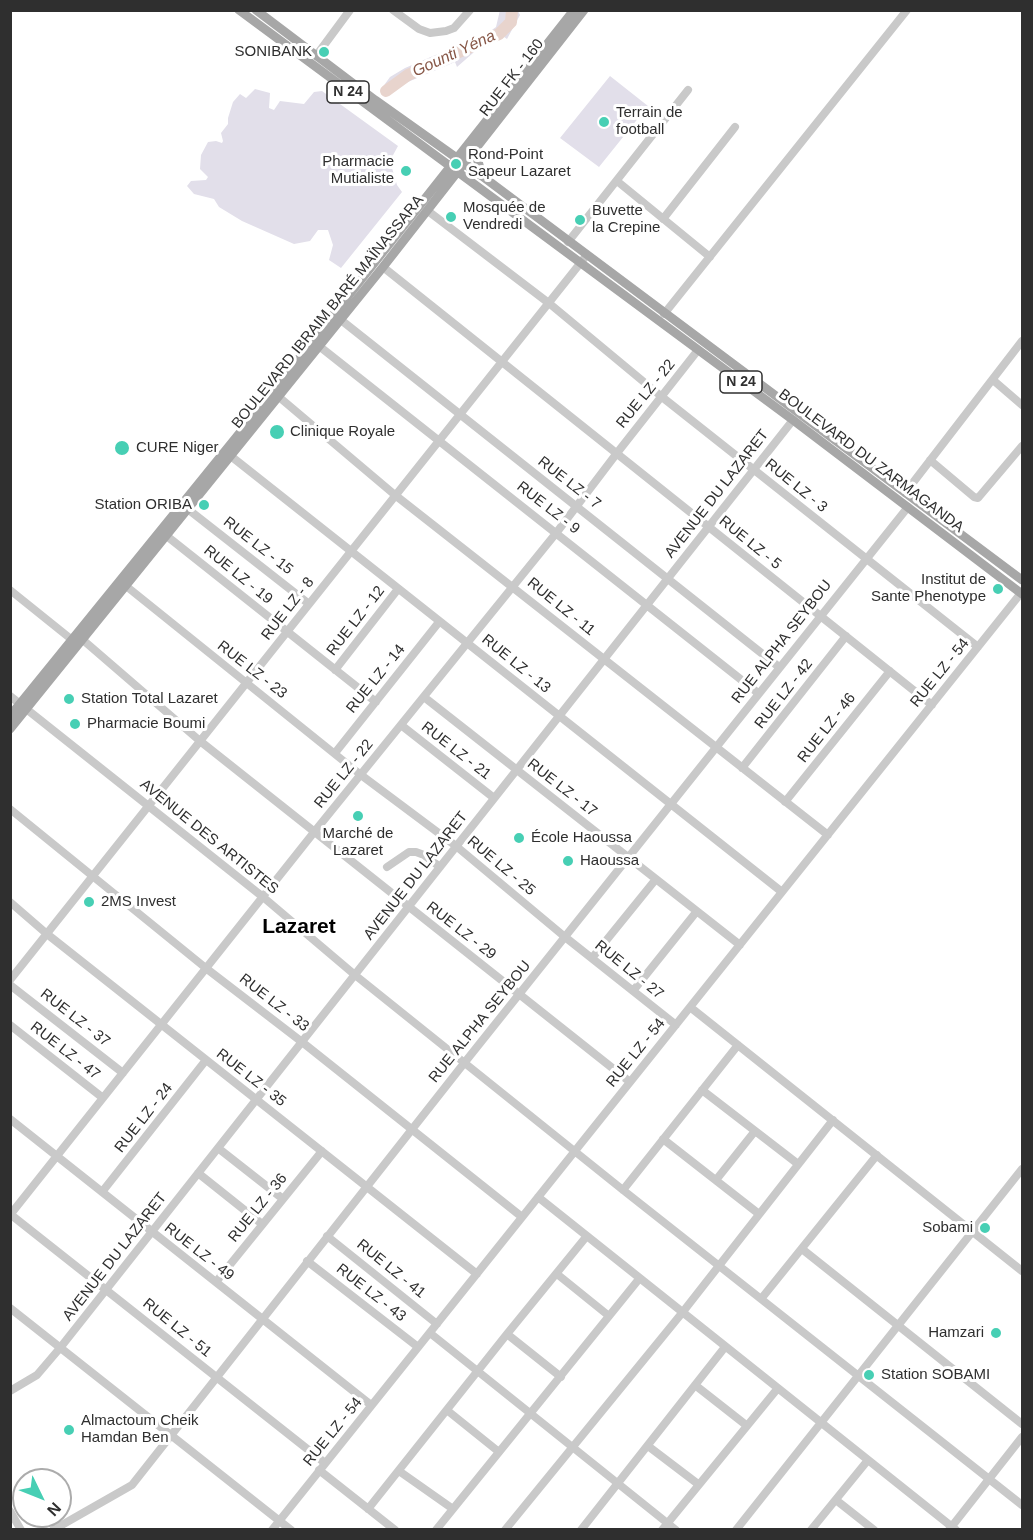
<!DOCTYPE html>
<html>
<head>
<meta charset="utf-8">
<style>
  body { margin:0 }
  #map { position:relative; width:1033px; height:1540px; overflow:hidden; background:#fff; font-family:Arial,sans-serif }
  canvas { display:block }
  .frame { position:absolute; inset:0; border:12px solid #2f2f2f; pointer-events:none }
  .north { position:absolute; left:12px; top:1468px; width:60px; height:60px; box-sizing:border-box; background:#fff; border:2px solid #acacac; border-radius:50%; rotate:133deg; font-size:16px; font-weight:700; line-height:24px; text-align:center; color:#2f2f2f }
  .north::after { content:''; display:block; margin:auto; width:21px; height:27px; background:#47cfb4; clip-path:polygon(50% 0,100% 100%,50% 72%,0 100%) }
</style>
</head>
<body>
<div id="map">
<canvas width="1033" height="1540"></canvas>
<div class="frame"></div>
<div class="north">N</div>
</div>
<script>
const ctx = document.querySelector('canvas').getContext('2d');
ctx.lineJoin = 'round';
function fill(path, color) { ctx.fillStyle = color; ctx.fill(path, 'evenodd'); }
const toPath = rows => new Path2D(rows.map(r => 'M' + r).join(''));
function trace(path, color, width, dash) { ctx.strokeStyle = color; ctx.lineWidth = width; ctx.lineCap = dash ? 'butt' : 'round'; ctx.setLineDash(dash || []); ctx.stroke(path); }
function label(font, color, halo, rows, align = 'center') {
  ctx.font = font + ' Arial,sans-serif'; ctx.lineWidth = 6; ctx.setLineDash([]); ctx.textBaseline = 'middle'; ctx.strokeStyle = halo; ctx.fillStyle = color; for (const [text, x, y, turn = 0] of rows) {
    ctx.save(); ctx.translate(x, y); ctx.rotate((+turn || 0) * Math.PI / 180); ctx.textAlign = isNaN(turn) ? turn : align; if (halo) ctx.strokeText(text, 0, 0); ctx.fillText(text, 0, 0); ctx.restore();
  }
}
const green = toPath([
  [500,10,518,11,520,15,507,39,497,32,457,67,455,62,396,87,386,91,382,88,390,77,405,68,489,32,496,27],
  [610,76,648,106,599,167,560,138],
  [255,89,270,93,269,108,274,110,280,101,304,104,314,92,322,91,398,146,392,157,392,168,397,185,402,192,341,268,329,260,333,245,328,230,318,230,310,241,294,244,242,221,219,207,214,199,194,194,187,186,191,181,206,180,208,177,200,169,201,155,208,142,216,141,222,143,223,141,221,133,228,124,228,118,233,102,240,94,246,98]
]);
const river = toPath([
  [386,91,408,75,499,34,511,22,512,10]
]);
const minor = toPath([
  [393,10,419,29,430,33,446,31,454,28,470,10],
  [316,56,350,10],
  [617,181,710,257],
  [428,211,550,304,662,397,978,647],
  [663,219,735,127],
  [568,242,688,90],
  [383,267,932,705],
  [664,314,907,10],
  [341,320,779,667],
  [319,346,758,693],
  [993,380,1022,405],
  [279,397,395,495,828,835],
  [232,457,782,892],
  [930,460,974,497,978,498,1022,446],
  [905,493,1022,341],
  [189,510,309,604],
  [168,537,376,702],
  [126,586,361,775,456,846,565,937,676,1025],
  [10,590,71,639],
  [83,640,200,741,630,1082],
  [335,670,398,589],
  [10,696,263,897,355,975,623,1190,1022,1505],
  [424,697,740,945],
  [401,725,494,798],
  [335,753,439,622],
  [742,768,846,636],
  [785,802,890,671],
  [10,809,207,969,302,1042,522,1217],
  [387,867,409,852,416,852,424,855,440,867],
  [10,902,47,934,477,1274],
  [592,958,656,879],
  [10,980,586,256],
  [10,985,123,1073],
  [633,991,697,911],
  [690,1007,1022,1271],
  [10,1025,103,1098],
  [702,1090,798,1164],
  [10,1119,371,1405],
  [663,1139,759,1214],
  [218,1148,283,1199],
  [198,1173,262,1224],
  [716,1180,755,1131],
  [623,1190,738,1045],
  [102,1192,206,1060],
  [538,1197,956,1530],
  [10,1214,325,1463],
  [10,1215,315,831,557,532,617,453,698,350],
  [327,1236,437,1324],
  [802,1249,1022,1424],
  [307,1261,418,1347],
  [557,1274,609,1316],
  [216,1282,322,1151],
  [761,1299,877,1155],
  [10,1308,291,1530],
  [430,1333,676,1530],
  [507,1334,561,1377],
  [695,1385,746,1425],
  [10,1391,37,1375,60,1348,793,420],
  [448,1411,499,1452],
  [648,1446,698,1484],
  [319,1470,395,1530],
  [399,1471,453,1509],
  [836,1500,874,1530],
  [368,1509,507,1334,586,1237],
  [10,1511,21,1530],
  [53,1530,132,1485,465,1062,908,507],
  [272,1530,1021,593],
  [436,1530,639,1279],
  [505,1530,682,1313,833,1120],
  [581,1530,725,1347],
  [662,1530,778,1388],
  [736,1530,1022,1169],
  [811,1530,868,1460],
  [949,1530,1022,1437]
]);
const major = toPath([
  [239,10,793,420,1022,594],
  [256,10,375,100,482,176,1022,580],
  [475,150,482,176],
  [10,716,247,424,574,10],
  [10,729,383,267,584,10]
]);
const markers = [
  [324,52,6,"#47cfb4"],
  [604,122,6,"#47cfb4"],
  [456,164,6,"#47cfb4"],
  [406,171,6,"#47cfb4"],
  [451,217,6,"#47cfb4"],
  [580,220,6,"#47cfb4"],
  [277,432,8,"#47cfb4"],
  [122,448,8,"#47cfb4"],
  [204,505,6,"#47cfb4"],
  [998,589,6,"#47cfb4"],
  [69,699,6,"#47cfb4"],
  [75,724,6,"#47cfb4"],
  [358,816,6,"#47cfb4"],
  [519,838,6,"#47cfb4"],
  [568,861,6,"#47cfb4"],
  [89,902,6,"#47cfb4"],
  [985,1228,6,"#47cfb4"],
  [996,1333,6,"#47cfb4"],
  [869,1375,6,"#47cfb4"],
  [69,1430,6,"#47cfb4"]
];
const shields = [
  [348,92,42],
  [741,382,42]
];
const shieldNames = [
  ["N 24",348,92],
  ["N 24",741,382]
];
const poiNames = [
  ["SONIBANK",312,52,"right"],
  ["Terrain de",616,113],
  ["football",616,130],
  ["Rond-Point",468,155],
  ["Sapeur Lazaret",468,172],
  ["Pharmacie",394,162,"right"],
  ["Mutialiste",394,179,"right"],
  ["Mosquée de",463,208],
  ["Vendredi",463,225],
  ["Buvette",592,211],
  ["la Crepine",592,228],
  ["Clinique Royale",290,432],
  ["CURE Niger",136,448],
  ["Station ORIBA",192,505,"right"],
  ["Institut de",986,580,"right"],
  ["Sante Phenotype",986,597,"right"],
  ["Station Total Lazaret",81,699],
  ["Pharmacie Boumi",87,724],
  ["Marché de",358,834,"center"],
  ["Lazaret",358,851,"center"],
  ["École Haoussa",531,838],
  ["Haoussa",580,861],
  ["2MS Invest",101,902],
  ["Sobami",973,1228,"right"],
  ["Hamzari",984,1333,"right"],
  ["Station SOBAMI",881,1375],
  ["Almactoum Cheik",81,1421],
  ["Hamdan Ben",81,1438]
];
const streetNames = [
  ["RUE FK - 160",512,78,-52],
  ["BOULEVARD IBRAIM BARÉ MAÏNASSARA",328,312,-51],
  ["RUE LZ - 22",646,394,-51],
  ["BOULEVARD DU ZARMAGANDA",871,461,37],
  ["RUE LZ - 7",569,483,38],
  ["RUE LZ - 3",796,486,39],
  ["AVENUE DU LAZARET",717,494,-52],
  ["RUE LZ - 9",548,508,38],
  ["RUE LZ - 5",750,543,39],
  ["RUE LZ - 15",258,546,38],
  ["RUE LZ - 19",238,575,39],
  ["RUE LZ - 11",561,607,39],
  ["RUE LZ - 8",288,609,-52],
  ["RUE LZ - 12",356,621,-52],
  ["RUE ALPHA SEYBOU",782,642,-52],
  ["RUE LZ - 13",516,664,39],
  ["RUE LZ - 23",252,670,38],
  ["RUE LZ - 54",940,673,-51],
  ["RUE LZ - 14",376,679,-51],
  ["RUE LZ - 42",784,694,-52],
  ["RUE LZ - 46",827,728,-52],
  ["RUE LZ - 21",456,751,38],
  ["RUE LZ - 22",344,774,-51],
  ["RUE LZ - 17",562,788,38],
  ["AVENUE DES ARTISTES",209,837,39],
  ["RUE LZ - 25",501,866,40],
  ["AVENUE DU LAZARET",416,876,-52],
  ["RUE LZ - 29",461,931,38],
  ["RUE LZ - 27",629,970,39],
  ["RUE LZ - 33",274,1003,38],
  ["RUE LZ - 37",75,1018,38],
  ["RUE ALPHA SEYBOU",480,1022,-51],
  ["RUE LZ - 47",65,1051,38],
  ["RUE LZ - 54",636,1053,-51],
  ["RUE LZ - 35",251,1078,38],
  ["RUE LZ - 24",144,1118,-52],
  ["RUE LZ - 36",258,1208,-51],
  ["RUE LZ - 49",199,1252,38],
  ["AVENUE DU LAZARET",115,1257,-52],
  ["RUE LZ - 41",391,1269,39],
  ["RUE LZ - 43",371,1293,38],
  ["RUE LZ - 51",177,1328,39],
  ["RUE LZ - 54",333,1432,-51]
];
const waterNames = [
  ["Gounti Yéna",454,54,-25]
];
const districtNames = [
  ["Lazaret",299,927]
];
fill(green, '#e2dfea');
trace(river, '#e8d4cd', 12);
trace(minor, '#c9c9c9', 8);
trace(major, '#a7a7a7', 9);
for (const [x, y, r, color] of markers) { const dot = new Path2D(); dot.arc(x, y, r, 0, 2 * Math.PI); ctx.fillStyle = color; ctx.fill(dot); trace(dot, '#fff', 2); }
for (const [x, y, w] of shields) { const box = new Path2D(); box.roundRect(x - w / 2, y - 11, w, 22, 4.5); ctx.fillStyle = '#fff'; ctx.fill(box); trace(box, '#2f2f2f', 1.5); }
label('bold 14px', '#2f2f2f', null, shieldNames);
label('15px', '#2f2f2f', '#fff', poiNames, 'left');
label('15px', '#2f2f2f', '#fff', streetNames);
label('italic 16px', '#875747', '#fff', waterNames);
label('bold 21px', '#000', '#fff', districtNames);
</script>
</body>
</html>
